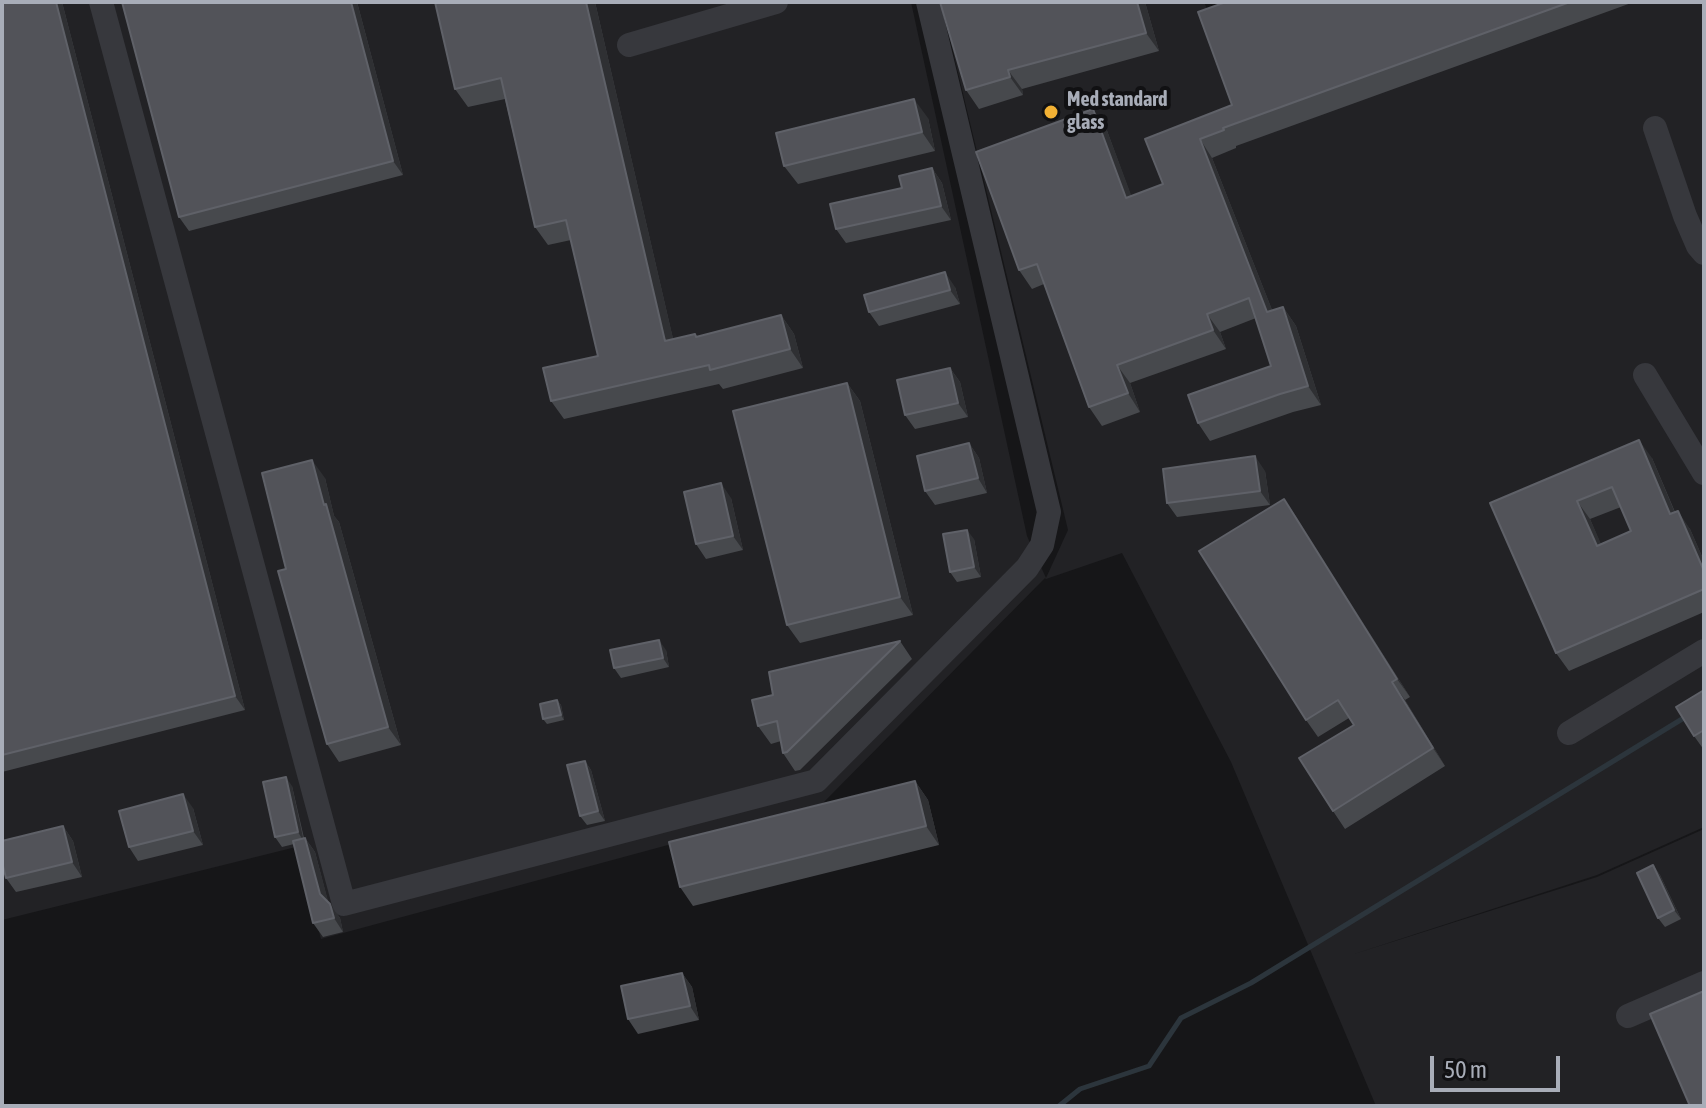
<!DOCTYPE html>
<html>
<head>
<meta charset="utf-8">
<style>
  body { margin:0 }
  #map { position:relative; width:1706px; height:1108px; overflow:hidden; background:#161618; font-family:"Asap Condensed",sans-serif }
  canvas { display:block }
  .frame { position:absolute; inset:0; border:4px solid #a8adb8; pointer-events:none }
  .scale { position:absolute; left:1430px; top:1056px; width:130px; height:36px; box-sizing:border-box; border:4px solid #a8adb8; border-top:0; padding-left:10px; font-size:24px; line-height:28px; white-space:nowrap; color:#a8adb8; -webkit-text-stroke:6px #111113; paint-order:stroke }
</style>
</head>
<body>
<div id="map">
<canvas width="1706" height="1108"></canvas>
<div class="frame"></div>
<div class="scale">50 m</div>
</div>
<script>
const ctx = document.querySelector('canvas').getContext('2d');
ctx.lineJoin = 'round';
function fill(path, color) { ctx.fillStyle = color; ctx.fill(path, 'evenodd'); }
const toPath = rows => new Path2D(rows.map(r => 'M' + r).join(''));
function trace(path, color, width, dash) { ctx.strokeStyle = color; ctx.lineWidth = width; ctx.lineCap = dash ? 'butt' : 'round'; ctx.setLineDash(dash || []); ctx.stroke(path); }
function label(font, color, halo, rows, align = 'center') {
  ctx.font = font + ' "Asap Condensed",sans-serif'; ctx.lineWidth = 8; ctx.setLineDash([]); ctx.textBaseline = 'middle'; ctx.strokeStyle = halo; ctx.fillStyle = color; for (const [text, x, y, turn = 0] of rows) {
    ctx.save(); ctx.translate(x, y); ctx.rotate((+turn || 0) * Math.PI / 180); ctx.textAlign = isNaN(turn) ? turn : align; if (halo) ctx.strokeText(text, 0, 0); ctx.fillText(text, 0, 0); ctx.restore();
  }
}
const built = toPath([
  [2,2,911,2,1027,536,1046,578,1068,530,941,2,1204,2,1211,18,1255,2,1704,2,1704,827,1597,875,1351,955,1597,877,1704,829,1704,1106,1376,1106,1231,762,1122,553,1046,579,1045,578,823,803,321,939,296,847,2,920]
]);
const stream = toPath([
  [1059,1106,1080,1089,1149,1066,1181,1018,1251,983,1687,716]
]);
const minor = toPath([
  [101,2,344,904,816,781,1027,568,1042,545,1049,512,928,2],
  [629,45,776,2],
  [1655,128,1685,216,1698,246,1704,253],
  [1645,375,1704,473],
  [1569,733,1704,651],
  [1628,1016,1704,983]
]);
const wall = toPath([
  [2,2,62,2,245,710,2,772],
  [122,2,357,2,403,175,189,231,179,217],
  [595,2,673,339,695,334,697,337,781,315,794,334,803,368,723,389,719,384,564,419,551,401,598,356,571,240,548,245,535,227,505,99,468,107,455,89],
  [940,2,1145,2,1159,51,1022,89,1023,95,979,109,966,90],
  [1226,2,1634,2,1236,146,1236,148,1212,158,1272,310,1283,307,1296,326,1321,405,1293,412,1210,441,1198,423,1271,366,1256,318,1220,332,1226,349,1130,383,1140,412,1102,426,1089,407,1044,284,1032,289,1019,270,1106,128,1131,196,1163,184,1145,139,1232,105],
  [928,118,935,151,798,184,784,166],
  [932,168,942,183,951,220,846,243,836,229],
  [955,287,960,304,879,326,869,312],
  [950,368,960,382,968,417,915,429,905,415],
  [847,383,860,401,913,615,800,643,787,625],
  [969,443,979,458,987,493,935,505,925,491],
  [1652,458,1675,512,1690,529,1704,561,1704,612,1569,671,1556,653,1490,503],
  [1621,507,1631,531,1601,545,1590,519],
  [1265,471,1270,505,1177,517,1167,503],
  [325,478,334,516,339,522,401,745,339,762,327,744,286,569],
  [731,498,743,550,706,559,696,544],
  [1284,499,1410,697,1405,700,1445,766,1345,829,1333,811,1354,725,1349,718,1318,737,1306,720],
  [974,539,981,577,957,582,950,572],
  [900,641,912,659,800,770,795,771,783,753,781,741,771,744,758,726],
  [666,650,669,667,621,678,614,668],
  [1704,690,1704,750,1694,736],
  [557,700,561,705,564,720,547,724,543,719],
  [585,761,591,770,605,821,587,825,580,816],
  [915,781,928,800,939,845,693,906,680,887],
  [292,786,304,838,305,838,315,852,328,902,340,918,343,932,323,937,313,923,294,844,282,847,275,837],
  [193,808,203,845,138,861,129,847],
  [63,826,73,841,82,877,16,892,6,878],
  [1653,865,1660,875,1681,919,1665,927,1658,918],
  [682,973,692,987,699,1020,638,1034,628,1019]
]);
const shadedWall = toPath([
  [56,2,62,2,245,710,235,696],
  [351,2,357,2,403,175,393,161],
  [586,2,595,2,678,360,665,341],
  [1137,2,1145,2,1159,51,1146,33],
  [1008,70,1022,89,1023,95,1010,77],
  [914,99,928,118,935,151,922,132],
  [1093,109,1106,128,1139,216,1126,198],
  [1200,139,1212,158,1280,330,1267,312],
  [932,168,942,183,951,220,941,206],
  [945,272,955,287,960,304,950,290],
  [1283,307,1296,326,1321,405,1308,386],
  [1207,314,1220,332,1226,349,1213,330],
  [781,315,794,334,803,368,790,349],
  [1117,365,1130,383,1140,412,1128,393],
  [950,368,960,382,968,417,958,403],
  [847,383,860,401,913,615,900,597],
  [1639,440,1652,458,1683,532,1670,514],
  [969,443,979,458,987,493,978,478],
  [1255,456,1265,471,1270,505,1260,491],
  [312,460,325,478,334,516,339,522,401,745,388,727,324,505],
  [721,483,731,498,743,550,733,536],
  [1284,499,1296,516,1410,697,1397,679],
  [1577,501,1590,519,1610,564,1597,546],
  [1678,511,1690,529,1704,561,1704,571],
  [967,530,974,539,981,577,974,567],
  [659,640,666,650,669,667,663,658],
  [1392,682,1405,700,1445,766,1433,748],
  [557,700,561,705,564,720,561,715],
  [585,761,591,770,605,821,598,811],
  [286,777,292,786,304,842,298,832],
  [915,781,928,800,939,845,926,826],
  [183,794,193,808,203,845,193,831],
  [63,826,73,841,82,877,72,862],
  [305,838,315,852,330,908,320,894],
  [1653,865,1660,875,1681,919,1674,910],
  [330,904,340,918,343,932,334,918],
  [682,973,692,987,699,1020,690,1006]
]);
const building = toPath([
  [2,2,56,2,235,696,2,755,2,2],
  [122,2,351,2,393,161,179,217,122,2],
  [435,2,586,2,665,341,695,334,696,337,781,315,790,349,710,370,709,365,551,401,543,368,598,356,566,220,535,227,501,78,455,89,435,2],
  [940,2,1137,2,1146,33,1008,70,1010,77,966,90,940,2],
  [1226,2,1570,2,1223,128,1224,130,1200,139,1267,312,1283,307,1308,386,1280,394,1198,423,1188,395,1271,366,1249,298,1207,314,1213,330,1117,365,1128,393,1089,407,1037,264,1019,270,976,152,1093,109,1126,198,1163,184,1145,139,1232,105,1198,12,1226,2],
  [914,99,922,132,784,166,776,133,914,99],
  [932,168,941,206,836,229,830,204,902,188,899,176,932,168],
  [945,272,950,290,869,312,864,295,945,272],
  [950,368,958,403,905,415,897,380,950,368],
  [847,383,900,597,787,625,733,411,847,383],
  [1639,440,1670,514,1678,511,1704,571,1704,589,1556,653,1490,503,1639,440],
  [1612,487,1631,531,1597,546,1577,501,1612,487],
  [969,443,978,478,925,491,917,456,969,443],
  [1255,456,1260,491,1167,503,1163,469,1255,456],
  [312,460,324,505,326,504,388,727,327,744,278,571,286,569,262,473,312,460],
  [721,483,733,536,696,544,684,492,721,483],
  [1284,499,1397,679,1392,682,1433,748,1333,811,1299,758,1354,725,1338,700,1306,720,1199,551,1284,499],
  [967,530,974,567,950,572,943,534,967,530],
  [659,640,663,658,614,668,610,650,659,640],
  [900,641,787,752,783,753,777,721,758,726,752,700,773,695,769,672,900,641],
  [1704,690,1704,730,1694,736,1676,707,1704,690],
  [557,700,561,715,543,719,540,704,557,700],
  [585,761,598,811,580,816,567,765,585,761],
  [286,777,298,832,275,837,263,782,286,777],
  [915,781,926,826,680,887,669,842,915,781],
  [183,794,193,831,129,847,119,811,183,794],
  [63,826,72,862,6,878,2,862,2,841,63,826],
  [305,838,320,894,330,904,334,918,313,923,293,841,305,838],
  [1653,865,1674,910,1658,918,1637,873,1653,865],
  [682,973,690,1006,628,1019,621,986,682,973],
  [1704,991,1704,1106,1690,1106,1650,1014,1704,991]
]);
const markers = [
  [1051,112,8,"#f2b134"]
];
const poiNames = [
  ["Med standard",1067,100],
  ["glass",1067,123]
];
fill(built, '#222225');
trace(stream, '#2c353c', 5);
trace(minor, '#37383d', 24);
fill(wall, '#47494d');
fill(shadedWall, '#2f3033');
fill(building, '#525359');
trace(building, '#5f6168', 2);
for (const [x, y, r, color] of markers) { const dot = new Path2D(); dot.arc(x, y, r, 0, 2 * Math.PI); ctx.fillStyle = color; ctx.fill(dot); trace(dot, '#111113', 3); }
label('bold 20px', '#a8adb8', '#111113', poiNames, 'left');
</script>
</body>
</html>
